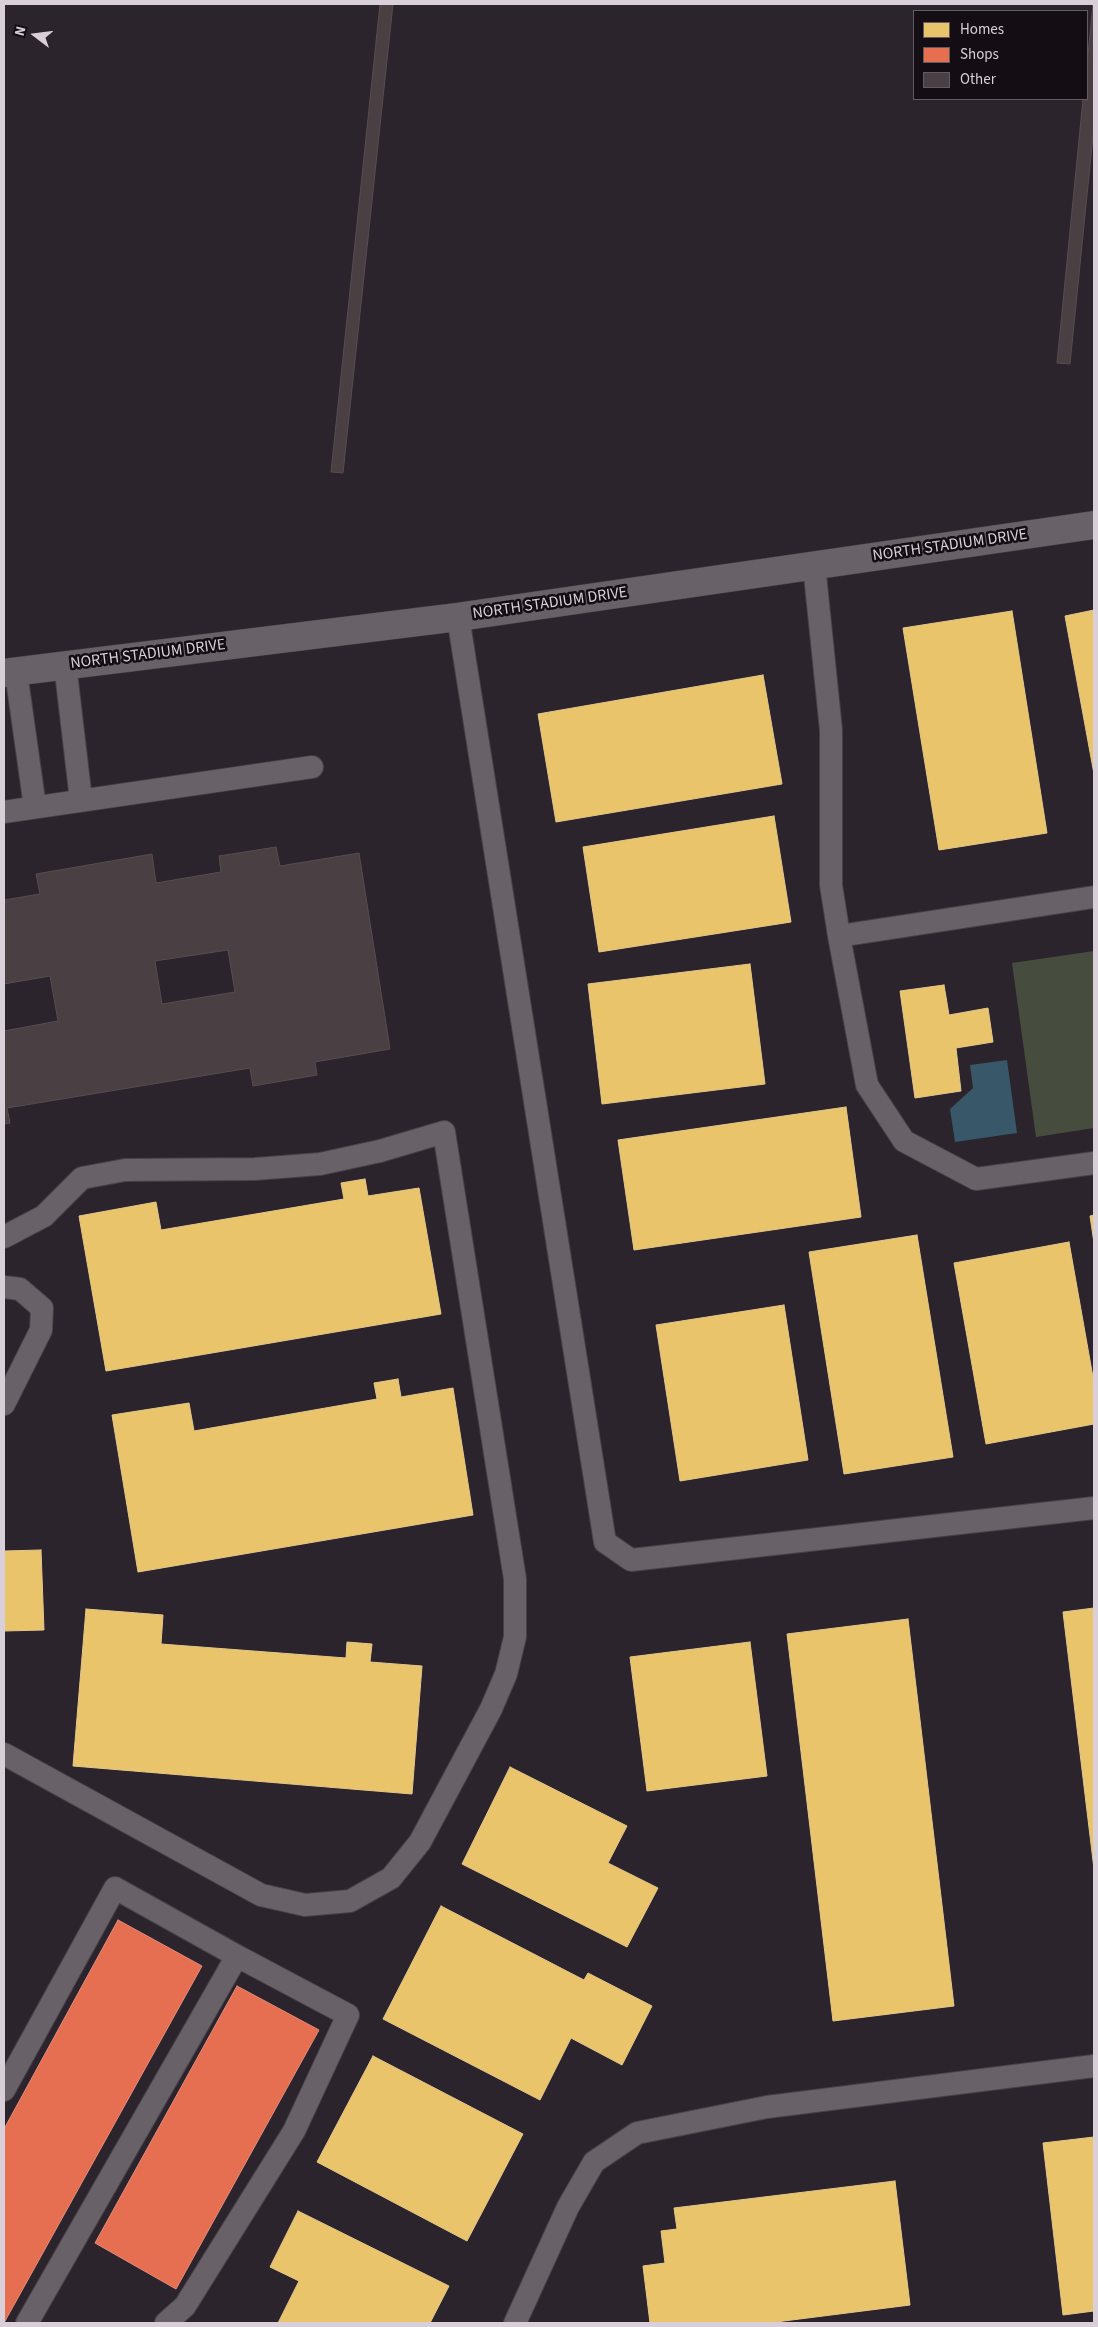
<!DOCTYPE html>
<html>
<head>
<meta charset="utf-8">
<style>
  body { margin:0 }
  #map { position:relative; width:1098px; height:2327px; overflow:hidden; background:#2c242c; font-family:"Source Sans 3",sans-serif }
  canvas { display:block }
  .frame { position:absolute; inset:0; border:5px solid #d9cfd8; pointer-events:none }
  .legend { position:absolute; left:913px; top:10px; width:175px; height:90px; box-sizing:border-box; background:#140d14; border:1px solid #635b62; margin:0; padding:6px 9px; list-style:none; font-size:15px; color:#d9cfd8 }
  .legend li { display:flex; align-items:center; gap:10px; height:25px }
  .legend b { width:25px; border:1px solid #635b62 }
  .north { position:absolute; left:10px; top:10px; width:50px; height:50px; -webkit-text-stroke:4px #140d14; paint-order:stroke; rotate:285deg; font-size:14px; font-weight:700; line-height:20px; text-align:center; color:#d9cfd8 }
  .north::after { content:''; display:block; margin:auto; width:18px; height:22px; background:#d9cfd8; clip-path:polygon(50% 0,100% 100%,50% 72%,0 100%) }
</style>
</head>
<body>
<div id="map">
<canvas width="1098" height="2327"></canvas>
<div class="frame"></div>
<ul class="legend">
<li><b style="height:14px;background:#e9c46a"></b>Homes</li>
<li><b style="height:14px;background:#e76f51"></b>Shops</li>
<li><b style="height:14px;background:#4a4043"></b>Other</li>
</ul>
<div class="north">N</div>
</div>
<script>
const ctx = document.querySelector('canvas').getContext('2d');
ctx.lineJoin = 'round';
function fill(path, color) { ctx.fillStyle = color; ctx.fill(path, 'evenodd'); }
const toPath = rows => new Path2D(rows.map(r => 'M' + r).join(''));
function trace(path, color, width, dash) { ctx.strokeStyle = color; ctx.lineWidth = width; ctx.lineCap = dash ? 'butt' : 'round'; ctx.setLineDash(dash || []); ctx.stroke(path); }
function label(font, color, halo, rows, align = 'center') {
  ctx.font = font + ' "Source Sans 3",sans-serif'; ctx.lineWidth = 5; ctx.setLineDash([]); ctx.textBaseline = 'middle'; ctx.strokeStyle = halo; ctx.fillStyle = color; for (const [text, x, y, turn = 0] of rows) {
    ctx.save(); ctx.translate(x, y); ctx.rotate((+turn || 0) * Math.PI / 180); ctx.textAlign = isNaN(turn) ? turn : align; if (halo) ctx.strokeText(text, 0, 0); ctx.fillText(text, 0, 0); ctx.restore();
  }
}
const green = toPath([
  [1094,951,1094,1128,1036,1137,1012,963]
]);
const water = toPath([
  [1007,1060,1017,1133,955,1142,950,1109,973,1088,970,1065]
]);
const homes = toPath([
  [1094,610,1094,774,1065,616,1094,610],
  [1012,611,1047,833,939,850,903,628,1012,611],
  [763,675,782,784,556,822,538,714,763,675],
  [774,816,791,922,599,952,583,847,774,816],
  [750,964,765,1084,602,1104,588,984,750,964],
  [944,985,949,1015,988,1008,993,1042,956,1048,961,1091,915,1098,900,991,944,985],
  [846,1107,861,1217,634,1250,618,1140,846,1107],
  [365,1179,368,1196,419,1188,441,1314,106,1371,79,1216,156,1202,161,1230,344,1199,341,1183,365,1179],
  [1094,1215,1094,1243,1090,1216,1094,1215],
  [917,1235,953,1457,844,1474,809,1252,917,1235],
  [1069,1242,1094,1383,1094,1424,986,1444,954,1263,1069,1242],
  [784,1305,808,1460,680,1481,656,1325,784,1305],
  [398,1379,401,1397,453,1388,473,1515,138,1572,112,1415,189,1403,194,1431,377,1399,374,1383,398,1379],
  [41,1550,44,1630,4,1631,4,1551,41,1550],
  [1094,1608,1094,1869,1063,1612,1094,1608],
  [86,1609,163,1615,161,1644,346,1658,347,1642,372,1644,370,1662,422,1666,412,1794,73,1766,86,1609],
  [908,1619,954,2006,833,2021,787,1634,908,1619],
  [750,1642,767,1776,647,1791,630,1657,750,1642],
  [510,1767,627,1826,608,1863,658,1888,627,1947,462,1864,510,1767],
  [441,1906,584,1980,588,1973,652,2006,622,2065,571,2038,540,2100,383,2019,441,1906],
  [373,2056,523,2134,467,2241,317,2162,373,2056],
  [1094,2137,1094,2311,1063,2315,1043,2143,1094,2137],
  [895,2181,910,2305,768,2323,650,2323,643,2266,665,2263,661,2231,677,2229,674,2208,895,2181],
  [298,2211,449,2286,430,2323,278,2323,299,2281,270,2267,298,2211]
]);
const shops = toPath([
  [118,1920,202,1966,4,2323,4,2129,118,1920],
  [237,1986,319,2030,176,2289,95,2243,237,1986]
]);
const building = toPath([
  [380,4,393,4,343,473,331,472,380,4],
  [1093,4,1094,126,1070,364,1057,363,1083,99,1087,99,1087,64,1093,4],
  [276,847,280,866,359,853,390,1049,315,1062,317,1075,253,1086,250,1068,7,1108,10,1123,4,1124,4,1031,58,1021,50,976,4,984,4,900,40,894,36,874,152,854,156,883,221,872,219,856,276,847],
  [228,950,235,992,162,1004,155,961,228,950]
]);
const lane = toPath([
  [814,565,831,730,831,885,839,936],
  [458,617,605,1542,631,1560,1094,1508],
  [65,664,81,800],
  [16,672,35,807],
  [4,812,312,767],
  [1094,897,839,936,867,1085,904,1141,976,1179,1094,1163],
  [4,1237,44,1216,82,1178,125,1170,255,1169,320,1164,380,1151,444,1132,515,1579,515,1637,506,1674,491,1709,420,1842,391,1878,350,1901,305,1905,261,1895,4,1754],
  [4,1287,20,1289,42,1308,41,1330,4,1404],
  [4,2090,115,1888,237,1956,27,2323],
  [166,2323,185,2306,294,2131,348,2015,237,1956],
  [515,2323,568,2207,594,2162,637,2133,767,2107,1094,2066]
]);
const secondary = toPath([
  [4,673,458,617,1094,525]
]);
const streetNames = [
  ["NORTH STADIUM DRIVE",950,546,-8],
  ["NORTH STADIUM DRIVE",550,604,-8],
  ["NORTH STADIUM DRIVE",148,655,-7]
];
fill(green, '#464d3e');
fill(water, '#385768');
fill(homes, '#e9c46a');
trace(homes, '#e4c78b', 1);
fill(shops, '#e76f51');
trace(shops, '#e38c7a', 1);
fill(building, '#4a4043');
trace(building, '#564d4f', 1);
trace(lane, '#474047', 24);
trace(secondary, '#474047', 29);
trace(lane, '#686168', 22);
trace(secondary, '#686168', 28);
label('16px', '#d9cfd8', '#140d14', streetNames);
</script>
</body>
</html>
